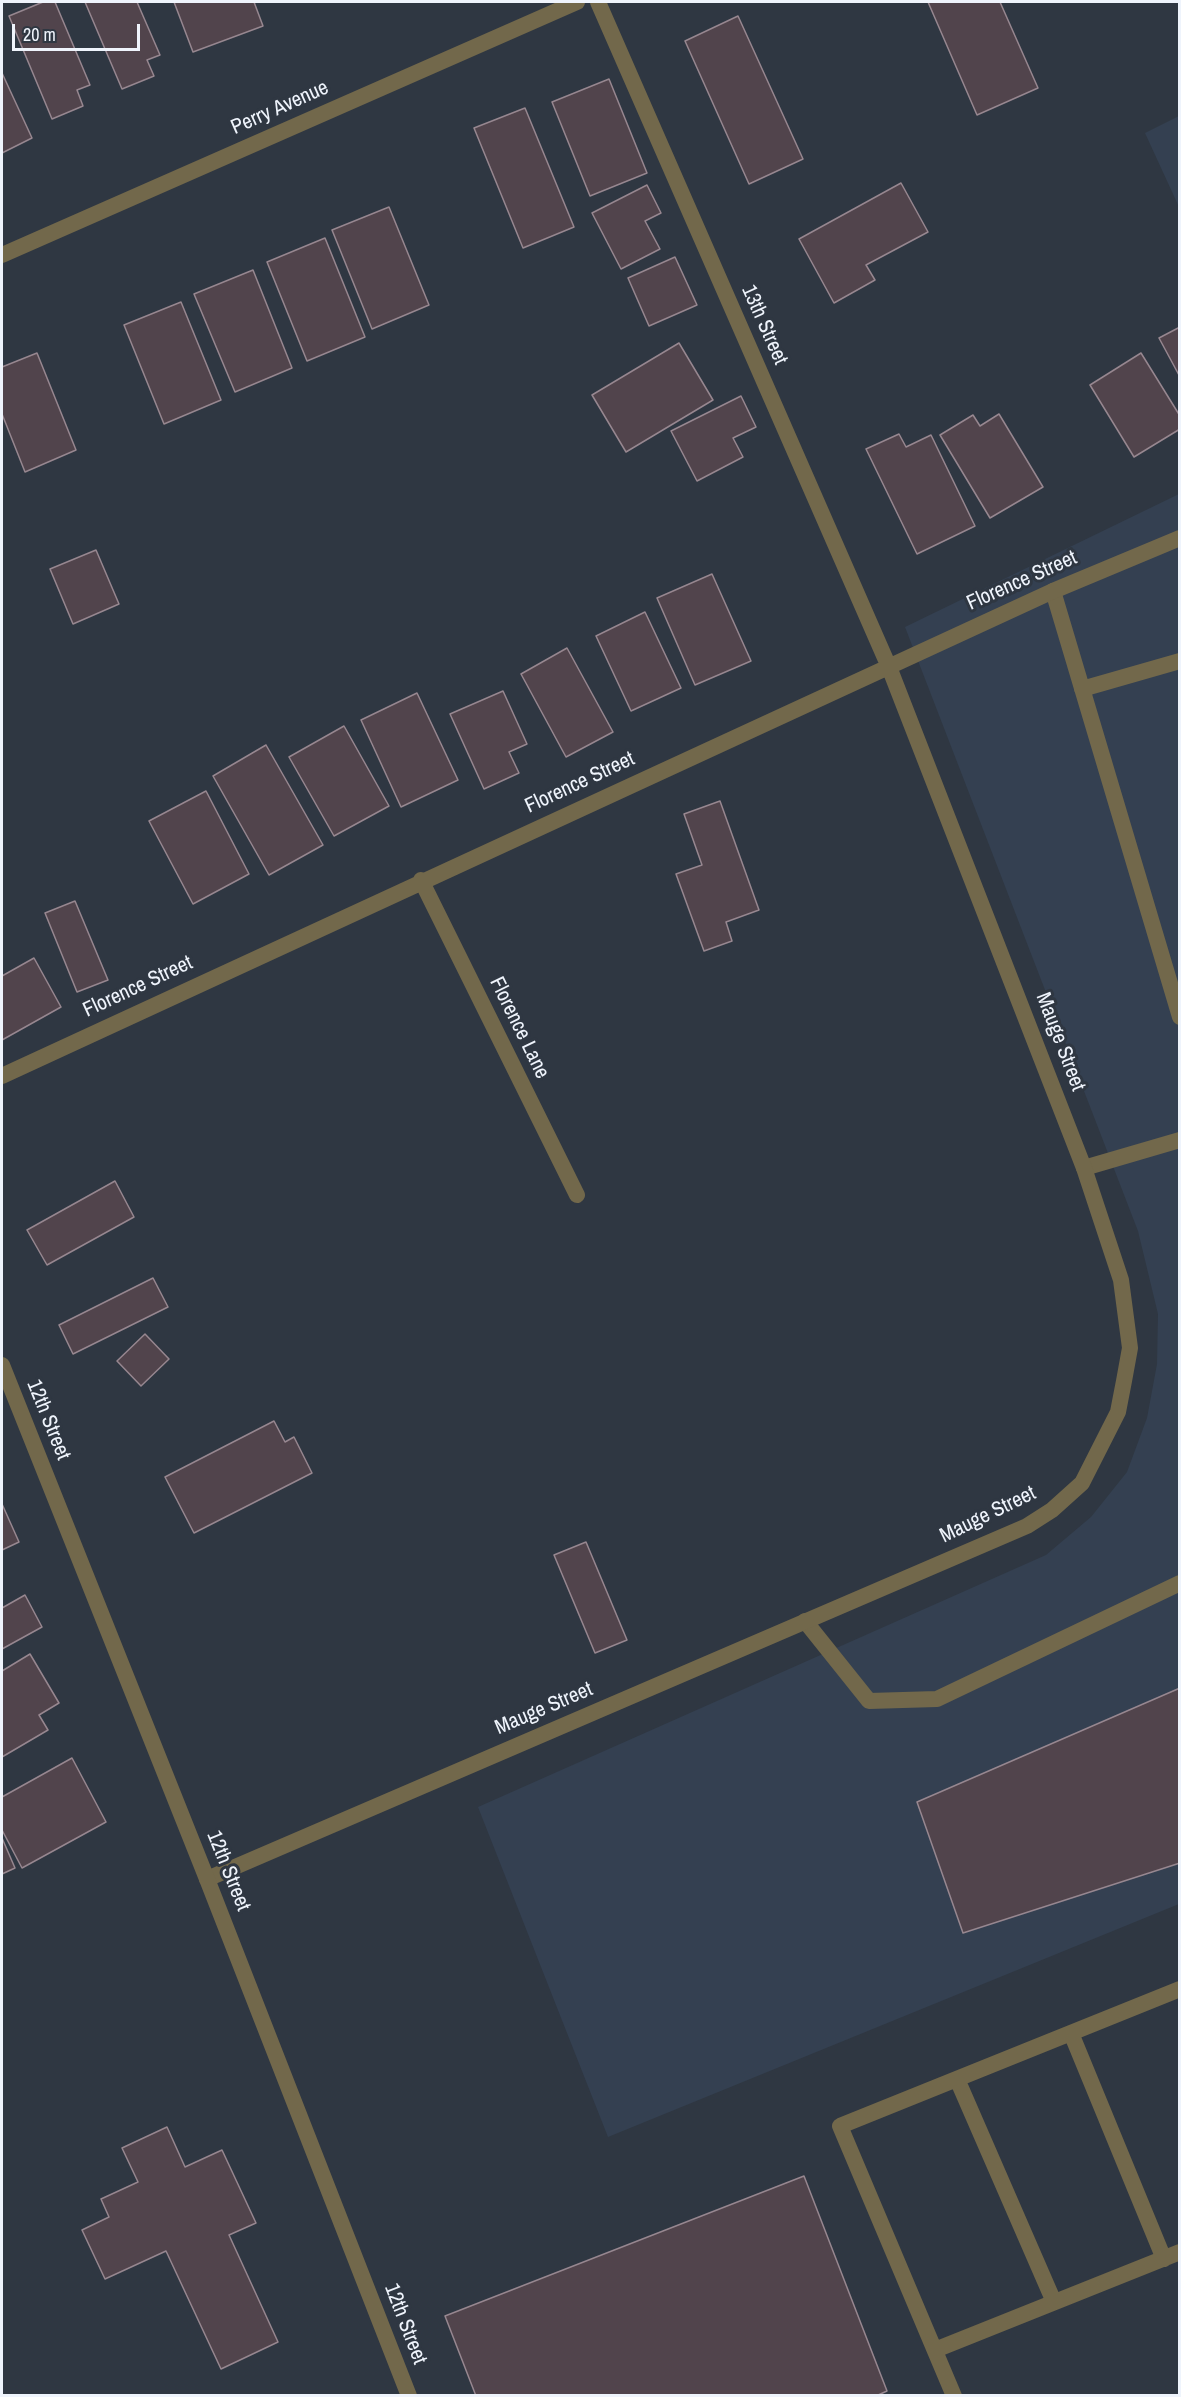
<!DOCTYPE html>
<html>
<head>
<meta charset="utf-8">
<style>
  body { margin:0 }
  #map { position:relative; width:1181px; height:2397px; overflow:hidden; background:#2f3742; font-family:"Archivo Narrow",sans-serif }
  canvas { display:block }
  .frame { position:absolute; inset:0; border:3px solid #eff4fc; pointer-events:none }
  .scale { position:absolute; left:12px; top:24px; width:128px; height:27px; box-sizing:border-box; border:3px solid #eff4fc; border-top:0; padding-left:8px; font-size:18px; line-height:21px; white-space:nowrap; color:#eff4fc; -webkit-text-stroke:4px #2f3742; paint-order:stroke }
</style>
</head>
<body>
<div id="map">
<canvas width="1181" height="2397"></canvas>
<div class="frame"></div>
<div class="scale">20 m</div>
</div>
<script>
const ctx = document.querySelector('canvas').getContext('2d');
ctx.lineJoin = 'round';
function fill(path, color) { ctx.fillStyle = color; ctx.fill(path, 'evenodd'); }
const toPath = rows => new Path2D(rows.map(r => 'M' + r).join(''));
function trace(path, color, width, dash) { ctx.strokeStyle = color; ctx.lineWidth = width; ctx.lineCap = dash ? 'butt' : 'round'; ctx.setLineDash(dash || []); ctx.stroke(path); }
function label(font, color, halo, rows, align = 'center') {
  ctx.font = font + ' "Archivo Narrow",sans-serif'; ctx.lineWidth = 6; ctx.setLineDash([]); ctx.textBaseline = 'middle'; ctx.strokeStyle = halo; ctx.fillStyle = color; for (const [text, x, y, turn = 0] of rows) {
    ctx.save(); ctx.translate(x, y); ctx.rotate((+turn || 0) * Math.PI / 180); ctx.textAlign = isNaN(turn) ? turn : align; if (halo) ctx.strokeText(text, 0, 0); ctx.fillText(text, 0, 0); ctx.restore();
  }
}
const built = toPath([
  [1179,116,1179,207,1145,133],
  [1179,494,1179,1904,608,2137,478,1807,1046,1555,1091,1517,1127,1472,1147,1418,1157,1364,1158,1314,1138,1231,905,627]
]);
const building = toPath([
  [43,2,55,2,90,85,77,90,83,106,52,119,9,16,43,2],
  [85,2,137,2,160,55,147,60,154,76,122,89,85,2],
  [174,2,254,2,263,26,193,52,174,2],
  [928,2,1000,2,1038,88,977,115,928,2],
  [738,16,803,159,749,184,685,41,738,16],
  [2,73,32,138,2,153,2,73],
  [609,79,647,173,590,196,552,102,609,79],
  [525,108,574,227,523,248,474,128,525,108],
  [901,183,928,232,866,265,875,280,834,303,799,239,901,183],
  [647,185,661,213,645,221,660,249,621,269,592,213,647,185],
  [389,207,429,305,372,329,332,230,389,207],
  [325,238,365,337,307,361,267,262,325,238],
  [675,257,697,305,649,326,628,278,675,257],
  [253,270,292,368,235,392,194,294,253,270],
  [181,302,221,400,164,424,124,325,181,302],
  [1180,327,1180,377,1159,338,1180,327],
  [679,343,713,400,626,452,592,395,679,343],
  [37,353,76,450,25,472,2,414,2,367,37,353],
  [1141,353,1180,416,1180,429,1134,457,1090,385,1141,353],
  [741,396,756,427,733,438,743,457,697,481,671,431,741,396],
  [999,414,1043,487,990,518,940,435,973,415,980,426,999,414],
  [899,434,906,447,931,435,975,526,917,554,866,449,899,434],
  [96,550,119,604,73,624,50,569,96,550],
  [712,574,751,661,695,685,657,598,712,574],
  [645,612,681,688,631,711,596,636,645,612],
  [567,648,613,732,566,757,521,674,567,648],
  [503,691,527,744,509,752,519,773,484,789,450,714,503,691],
  [417,693,458,780,401,807,361,720,417,693],
  [344,726,389,806,334,836,289,757,344,726],
  [266,745,323,845,269,875,213,776,266,745],
  [206,791,249,874,193,904,149,821,206,791],
  [720,801,759,910,726,922,732,941,704,951,676,874,702,865,684,814,720,801],
  [75,901,108,980,77,992,45,913,75,901],
  [34,958,61,1007,2,1040,2,976,34,958],
  [115,1181,134,1217,47,1265,27,1230,115,1181],
  [153,1278,168,1307,73,1354,59,1325,153,1278],
  [145,1334,169,1359,141,1386,117,1361,145,1334],
  [274,1421,285,1442,294,1437,312,1473,194,1533,165,1477,274,1421],
  [2,1504,19,1542,2,1550,2,1504],
  [586,1542,627,1640,595,1653,554,1555,586,1542],
  [25,1595,42,1627,2,1649,2,1608,25,1595],
  [30,1654,59,1703,39,1715,48,1730,2,1757,2,1671,30,1654],
  [1180,1688,1180,1863,963,1933,917,1802,1180,1688],
  [72,1758,106,1822,22,1868,2,1830,2,1797,72,1758],
  [2,1838,15,1868,2,1874,2,1838],
  [167,2127,185,2167,222,2150,256,2223,229,2235,278,2342,221,2369,166,2251,105,2279,82,2230,109,2217,101,2199,138,2182,122,2148,167,2127],
  [804,2176,887,2391,876,2396,476,2396,445,2316,804,2176]
]);
const service = toPath([
  [1053,591,1180,1017],
  [1082,689,1180,661],
  [1084,1168,1180,1140],
  [805,1621,869,1701,937,1699,1180,1583],
  [1071,2033,1164,2259],
  [957,2079,1054,2302],
  [935,2350,1180,2252],
  [954,2396,840,2126,1180,1989]
]);
const minor = toPath([
  [2,255,577,2],
  [421,880,577,1195],
  [2,1076,1053,591,1180,538],
  [207,1879,1027,1526,1052,1510,1082,1483,1118,1412,1124,1381,1130,1348,1121,1280,1084,1168,889,667,598,2]
]);
const tertiary = toPath([
  [2,1365,207,1879,409,2396]
]);
const streetNames = [
  ["Perry Avenue",280,108,-24],
  ["13th Street",764,325,66],
  ["Florence Street",1022,581,-24],
  ["Florence Street",580,783,-25],
  ["Florence Street",138,987,-25],
  ["Florence Lane",519,1028,64],
  ["Mauge Street",1060,1042,69],
  ["12th Street",48,1420,68],
  ["Mauge Street",988,1515,-26],
  ["Mauge Street",544,1709,-23],
  ["12th Street",228,1871,68],
  ["12th Street",405,2324,69]
];
fill(built, '#344051');
fill(building, '#51444c');
trace(building, '#978790', 1.5);
trace(service, '#72684b', 16);
trace(minor, '#72684b', 16);
trace(tertiary, '#72684b', 16);
label('21px', '#eff4fc', '#2f3742', streetNames);
</script>
</body>
</html>
